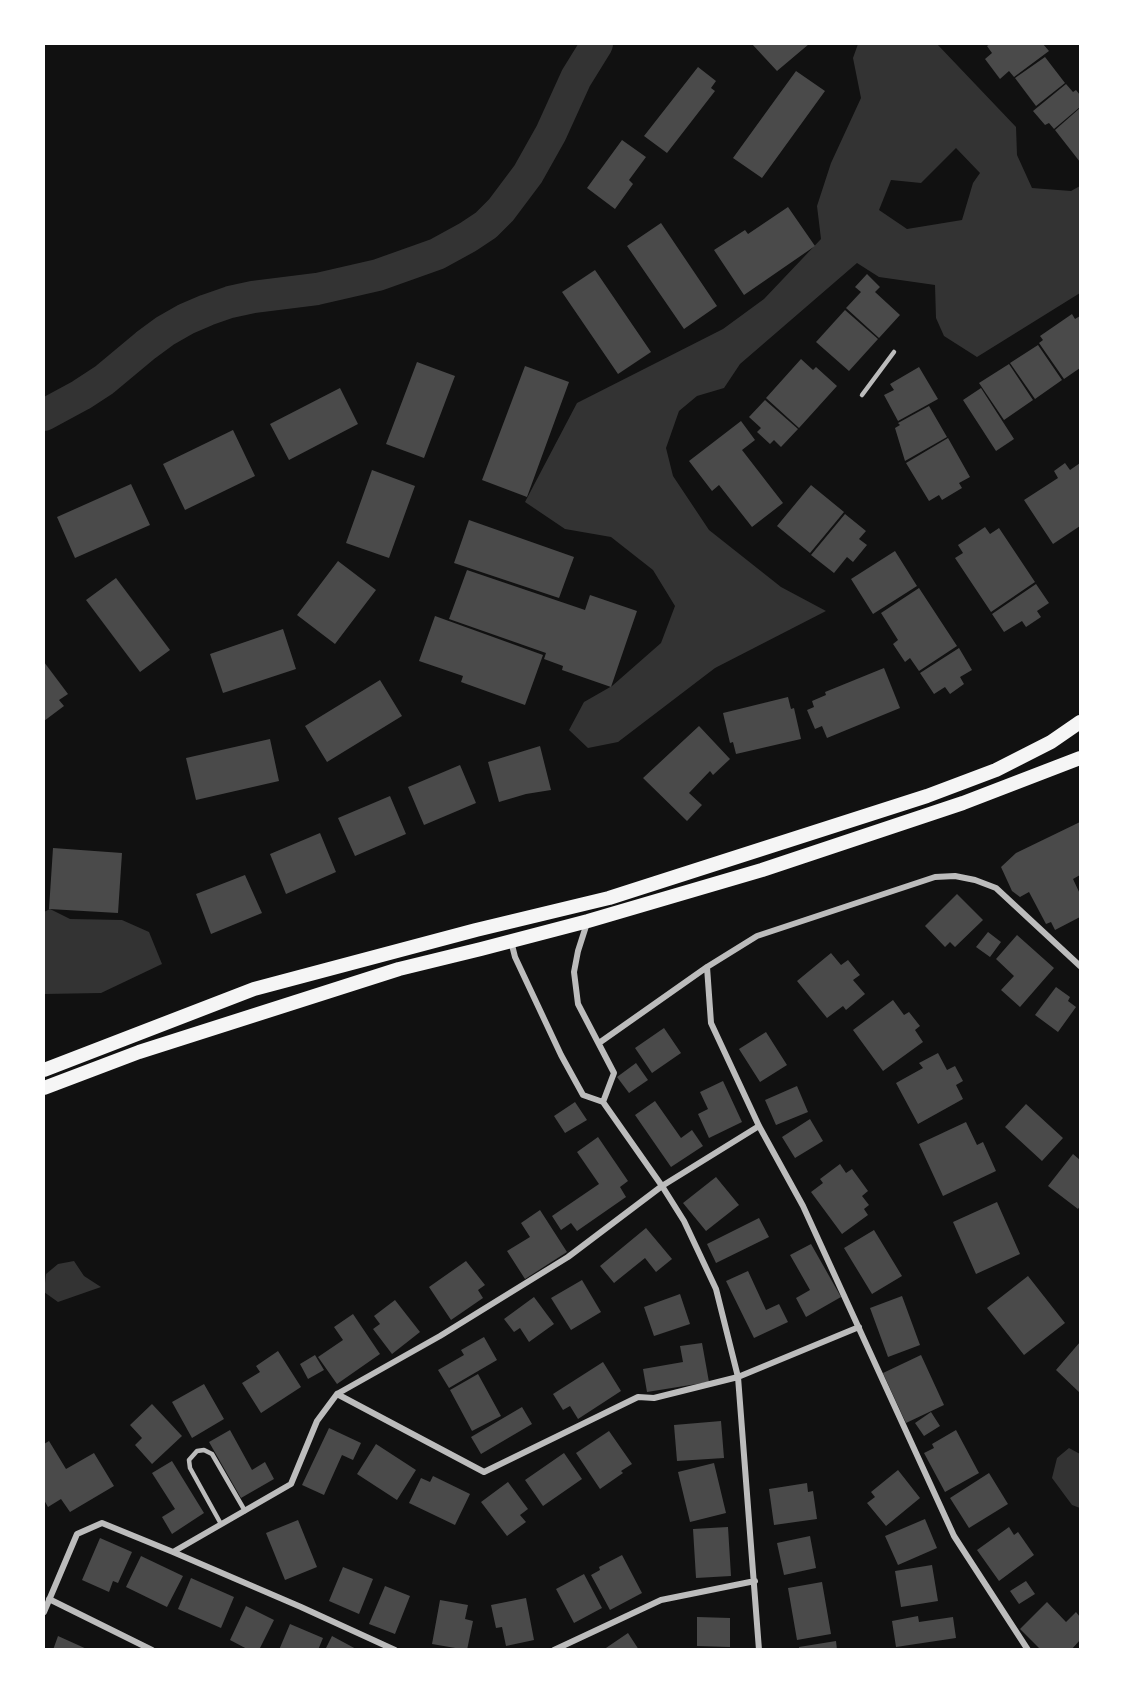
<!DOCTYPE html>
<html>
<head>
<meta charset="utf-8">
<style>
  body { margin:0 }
  #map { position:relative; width:1124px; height:1693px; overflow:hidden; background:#111; font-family:"DejaVu Sans",sans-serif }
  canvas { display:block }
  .frame { position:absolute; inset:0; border:45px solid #fff; pointer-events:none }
</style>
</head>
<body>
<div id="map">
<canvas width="1124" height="1693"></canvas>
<div class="frame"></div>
</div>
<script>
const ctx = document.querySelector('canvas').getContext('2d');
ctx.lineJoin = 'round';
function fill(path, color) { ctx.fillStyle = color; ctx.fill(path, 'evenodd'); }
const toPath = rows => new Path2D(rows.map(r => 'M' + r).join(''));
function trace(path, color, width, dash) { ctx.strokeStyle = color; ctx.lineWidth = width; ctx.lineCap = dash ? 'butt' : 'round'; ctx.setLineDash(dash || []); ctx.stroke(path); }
const water = toPath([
  [858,44,937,44,1016,127,1017,155,1032,188,1071,191,1080,186,1080,293,977,357,944,336,936,318,935,285,879,277,857,263,740,364,724,388,697,396,679,411,666,448,673,476,709,530,781,587,826,611,715,668,618,742,588,748,569,730,584,702,612,686,661,643,675,606,653,570,611,537,565,529,525,502,577,403,723,329,764,299,821,239,817,206,831,163,861,98,853,58],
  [956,148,980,173,973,183,962,220,907,229,879,210,891,180,921,183],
  [50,909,70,919,122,920,149,932,162,964,101,993,44,994,44,912],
  [74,1261,84,1276,101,1287,58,1302,44,1292,46,1274,58,1264],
  [1069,1448,1080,1454,1080,1508,1072,1505,1052,1478,1057,1458]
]);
const river = toPath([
  [44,415,81,395,104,380,146,345,165,331,186,319,207,310,230,302,253,297,317,289,378,275,437,254,468,237,486,225,501,210,528,174,551,133,576,78,597,44]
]);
const building = toPath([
  [752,44,809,44,777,71],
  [990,44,1043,44,1049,51,1014,77,1009,71,1000,79,985,59,992,53,987,46],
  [1045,57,1065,83,1036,106,1015,78],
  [698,67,716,81,711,88,715,91,667,153,644,136],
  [796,71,825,91,762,178,733,158],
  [1066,84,1073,92,1076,90,1080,95,1080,107,1054,129,1049,123,1045,125,1033,111],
  [1080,108,1080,162,1055,130],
  [622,140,646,157,629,180,633,184,615,209,587,188],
  [788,207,815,246,744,295,714,250,745,230,748,234],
  [661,223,717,306,684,329,627,246],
  [595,270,651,352,618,374,562,292],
  [867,274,880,287,875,292,900,315,879,338,846,308,861,292,855,287],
  [845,310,878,339,849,371,816,342],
  [1072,314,1075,319,1080,316,1080,368,1064,379,1039,343,1043,340,1040,336],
  [1038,345,1062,380,1035,399,1010,363],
  [801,359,813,370,816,367,837,386,799,428,766,398],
  [417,362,455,376,424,458,386,444],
  [1009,364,1033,400,1004,420,979,383],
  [525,366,569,382,527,497,482,480],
  [919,367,938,399,898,421,884,395,894,390,890,384],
  [340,388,358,424,289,460,270,424],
  [981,388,1014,439,996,451,963,400],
  [765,400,798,429,781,447,774,440,770,444,757,432,761,428,749,417],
  [929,406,947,437,905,461,895,428,900,425,898,423],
  [741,421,755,440,742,450,783,503,752,527,719,485,712,491,689,461],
  [233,430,255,476,185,510,163,464],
  [948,438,970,477,959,483,962,488,942,500,939,495,929,501,906,463],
  [1065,463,1070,470,1080,463,1080,526,1053,544,1024,500,1058,478,1054,471],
  [372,470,415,486,389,558,346,543],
  [131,484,150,525,75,558,57,517],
  [811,485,844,512,810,553,777,526],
  [845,514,866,531,859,539,867,545,853,562,847,557,834,573,811,555],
  [469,520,574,557,559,598,454,563],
  [985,527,990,534,999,528,1035,582,991,612,955,558,963,553,958,545],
  [895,551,917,586,873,614,851,579],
  [338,561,376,590,335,644,297,615],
  [467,570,585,610,590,595,637,611,611,687,562,670,563,666,544,659,546,653,449,619],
  [116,578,170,650,140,672,86,600],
  [1036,584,1049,603,1037,611,1041,617,1026,627,1022,621,1004,632,992,614],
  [919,588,957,646,919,671,910,658,905,662,893,644,898,640,881,613],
  [435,616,543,655,525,705,461,682,463,676,419,661],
  [283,629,296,669,223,693,210,654],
  [959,648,972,670,960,677,964,684,950,694,945,687,934,694,920,673],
  [44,662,68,694,59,700,64,706,44,721],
  [884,668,900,708,827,738,822,726,815,729,807,710,814,707,812,701,826,695,825,692],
  [380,680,402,716,327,762,305,726],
  [788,697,791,709,794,708,801,739,736,754,733,742,730,743,723,713],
  [699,726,730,759,713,775,710,771,689,793,702,805,687,821,643,778],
  [270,739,279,781,196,800,186,758],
  [540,746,551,790,526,794,499,802,488,762],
  [460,765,476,803,424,825,408,787],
  [390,796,406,834,355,856,338,818],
  [1080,822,1080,875,1073,879,1080,894,1080,917,1055,930,1051,922,1046,924,1029,892,1020,897,1012,891,1001,867,1016,853],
  [320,833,336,872,286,894,270,854],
  [53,848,122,853,118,913,49,909],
  [245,875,262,913,211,934,196,894],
  [957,894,983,920,955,947,950,942,945,947,925,926],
  [988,932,1001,942,990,957,976,947],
  [1017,935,1054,968,1020,1007,1001,990,1014,976,996,959],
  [831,953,841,965,848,960,860,975,853,980,865,994,846,1010,843,1006,827,1018,797,981],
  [1056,987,1070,997,1068,1001,1076,1007,1058,1032,1035,1015],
  [893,1000,904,1015,909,1012,920,1026,915,1030,923,1042,883,1071,853,1030],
  [664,1028,681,1053,652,1073,635,1048],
  [766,1032,787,1065,760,1082,739,1049],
  [938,1053,947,1070,955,1066,963,1081,956,1085,963,1099,918,1124,896,1083,923,1068,919,1063],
  [636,1063,648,1080,629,1093,617,1077],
  [723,1081,742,1122,709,1138,698,1114,708,1109,700,1092],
  [797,1086,808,1112,776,1125,765,1100],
  [655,1101,681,1138,692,1130,703,1146,671,1167,635,1115],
  [575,1102,587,1120,565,1133,554,1116],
  [1026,1104,1063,1138,1042,1161,1005,1127],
  [810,1119,823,1141,795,1158,782,1137],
  [966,1122,977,1145,983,1142,996,1171,943,1196,919,1144],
  [598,1137,628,1181,620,1187,626,1197,577,1231,571,1223,561,1230,552,1216,599,1184,577,1152],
  [1073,1154,1080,1160,1080,1206,1078,1209,1048,1186],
  [840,1164,846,1173,852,1169,868,1191,862,1196,869,1205,864,1209,868,1215,842,1234,811,1192,823,1183,820,1179],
  [716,1177,739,1205,706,1231,683,1203],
  [997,1202,1020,1254,976,1274,953,1222],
  [540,1210,567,1252,525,1279,507,1251,530,1237,521,1223],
  [759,1218,769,1237,716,1263,707,1244],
  [646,1228,672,1259,656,1272,645,1258,614,1283,600,1266],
  [874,1230,902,1276,872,1294,844,1248],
  [811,1244,841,1297,806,1317,796,1298,810,1290,790,1255],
  [466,1261,485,1285,478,1290,483,1298,451,1320,429,1287],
  [748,1271,766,1310,779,1304,788,1322,754,1338,726,1281],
  [1028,1276,1065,1323,1024,1355,987,1308],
  [582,1280,601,1312,571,1330,551,1298],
  [680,1294,690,1324,654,1336,644,1307],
  [902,1296,920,1345,888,1357,870,1308],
  [534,1297,554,1324,529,1342,520,1328,514,1332,504,1319],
  [395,1300,420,1332,392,1354,373,1329,380,1324,374,1316],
  [353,1314,380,1354,337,1384,318,1357,343,1340,334,1327],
  [484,1337,497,1360,449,1388,438,1370,464,1355,461,1350],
  [1080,1342,1080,1393,1056,1370],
  [702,1343,709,1382,647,1392,643,1369,683,1362,680,1346],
  [278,1351,301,1387,261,1413,242,1383,260,1372,256,1366],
  [315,1355,324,1370,308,1379,300,1364],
  [921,1355,944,1405,906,1423,883,1373],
  [603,1362,621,1391,578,1419,570,1406,563,1410,553,1394],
  [478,1374,501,1416,472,1431,450,1390],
  [204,1384,224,1419,192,1438,172,1402],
  [152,1404,182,1436,152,1464,135,1445,142,1438,130,1425],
  [522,1407,532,1424,481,1454,471,1437],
  [931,1412,940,1426,924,1436,915,1423],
  [721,1421,724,1458,677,1461,674,1425],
  [329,1428,361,1443,353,1460,342,1455,324,1495,302,1485],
  [230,1430,252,1470,265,1462,274,1479,241,1498,209,1442],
  [956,1430,979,1473,945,1492,924,1453,934,1448,932,1444],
  [609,1431,632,1464,621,1471,623,1473,600,1489,576,1453],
  [49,1441,66,1469,94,1453,114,1486,70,1512,61,1499,48,1507,44,1500,44,1444],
  [376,1444,416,1470,397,1500,357,1474],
  [564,1453,582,1479,543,1506,525,1480],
  [172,1461,204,1513,172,1534,162,1517,175,1509,152,1473],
  [714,1463,726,1513,690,1522,678,1472],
  [898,1470,920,1498,886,1526,867,1503,875,1497,871,1492],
  [989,1473,1008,1504,969,1528,950,1498],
  [433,1476,470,1494,455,1525,409,1503,421,1478,430,1482],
  [508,1482,528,1509,520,1515,526,1522,507,1536,481,1502],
  [807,1483,808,1492,813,1491,817,1519,774,1525,769,1489],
  [925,1519,937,1548,898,1565,885,1536],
  [298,1520,317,1567,285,1580,266,1533],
  [728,1527,731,1576,696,1578,693,1529],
  [1009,1527,1014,1535,1018,1532,1034,1555,999,1581,977,1550],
  [810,1536,816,1568,784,1575,777,1543],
  [100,1538,132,1552,118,1583,113,1581,109,1592,82,1580],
  [622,1555,642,1593,610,1610,591,1575,600,1570,599,1567],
  [141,1556,183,1576,167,1607,126,1587],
  [932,1565,938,1601,901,1607,895,1571],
  [343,1567,373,1579,359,1614,329,1601],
  [584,1574,602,1608,574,1623,556,1589],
  [191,1578,234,1597,221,1628,178,1609],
  [1026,1581,1035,1594,1019,1604,1010,1591],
  [822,1582,831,1634,797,1640,788,1588],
  [385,1586,410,1596,395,1634,369,1624],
  [526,1598,534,1640,506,1646,502,1627,496,1628,491,1605],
  [440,1600,468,1605,465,1619,473,1621,467,1650,432,1644],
  [1047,1602,1066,1622,1076,1612,1080,1617,1080,1640,1071,1650,1041,1650,1020,1629],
  [246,1606,274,1620,259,1650,249,1650,230,1640],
  [918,1616,919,1622,953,1617,956,1638,896,1647,892,1621],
  [697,1617,730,1618,730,1647,697,1646],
  [290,1624,323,1638,318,1650,279,1650],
  [628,1633,639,1650,603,1650],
  [58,1636,89,1650,53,1650],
  [332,1636,358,1650,325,1650],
  [836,1641,837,1650,799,1650,799,1647]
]);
const service = toPath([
  [862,395,894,352],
  [221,1524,190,1468,189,1460,197,1451,204,1450,212,1454,245,1511]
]);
const minor = toPath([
  [587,923,578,951,574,972,578,1004,614,1073,603,1102],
  [511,941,515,957,561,1055,583,1095,603,1102,662,1186,684,1221,716,1289,738,1377,759,1650],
  [707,967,711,1023,759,1126,803,1206,954,1536,1028,1650],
  [599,1043,707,967,757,936,935,877,955,876,975,880,996,888,1080,966],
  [337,1394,484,1472,638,1397,654,1398,738,1377,859,1327],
  [173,1552,301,1607,395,1650],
  [49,1599,152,1650],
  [44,1612,77,1534,102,1523,173,1552,291,1484,317,1421,337,1394,440,1336,568,1257,662,1186,759,1126],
  [554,1650,661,1600,755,1581]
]);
const primary = toPath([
  [44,1070,254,989,476,930,609,898,927,796,996,770,1051,742,1080,722],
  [44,1088,139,1052,399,969,481,949,588,921,762,870,963,803,1080,758]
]);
fill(water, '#333');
trace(river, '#333', 32);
fill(building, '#4a4a4a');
trace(service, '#bcbcbc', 4.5);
trace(minor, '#bcbcbc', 6);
trace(primary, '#f5f5f5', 14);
</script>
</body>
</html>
